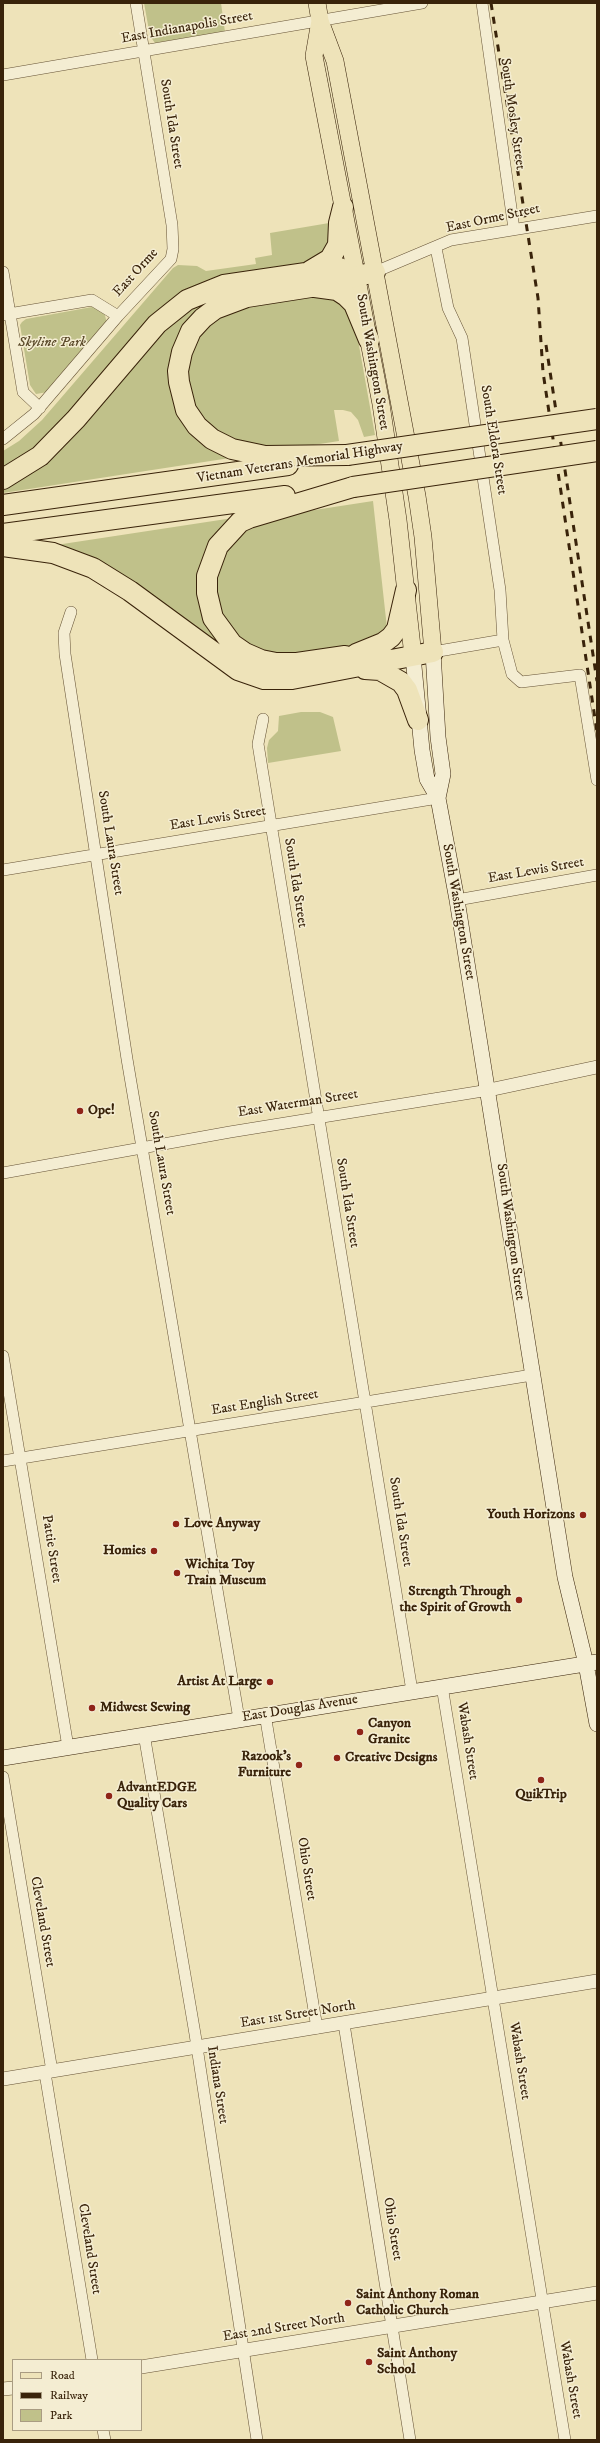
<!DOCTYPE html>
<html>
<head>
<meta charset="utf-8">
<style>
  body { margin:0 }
  #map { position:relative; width:600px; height:2443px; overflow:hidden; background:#eee3b9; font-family:"IM FELL DW Pica",serif }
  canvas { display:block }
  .frame { position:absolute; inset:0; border:4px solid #39230a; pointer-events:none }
  .legend { position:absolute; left:12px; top:2359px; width:130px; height:72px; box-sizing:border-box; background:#f4edd2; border:1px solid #a99c82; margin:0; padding:5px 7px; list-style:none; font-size:12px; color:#39230a }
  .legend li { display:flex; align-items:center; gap:8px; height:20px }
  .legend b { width:20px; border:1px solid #a99c82 }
</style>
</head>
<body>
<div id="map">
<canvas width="600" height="2443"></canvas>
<div class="frame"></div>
<ul class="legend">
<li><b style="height:5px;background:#eee3b9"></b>Road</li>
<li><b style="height:5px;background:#39230a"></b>Railway</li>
<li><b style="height:11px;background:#c0c18a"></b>Park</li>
</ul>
</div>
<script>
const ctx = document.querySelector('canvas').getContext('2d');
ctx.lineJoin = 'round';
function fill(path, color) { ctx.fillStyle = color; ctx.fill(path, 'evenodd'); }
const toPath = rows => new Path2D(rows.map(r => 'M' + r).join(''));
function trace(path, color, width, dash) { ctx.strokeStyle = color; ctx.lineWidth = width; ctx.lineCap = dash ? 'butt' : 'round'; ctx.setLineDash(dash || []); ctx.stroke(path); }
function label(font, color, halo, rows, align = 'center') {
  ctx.font = font + ' "IM FELL DW Pica",serif'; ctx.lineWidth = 3; ctx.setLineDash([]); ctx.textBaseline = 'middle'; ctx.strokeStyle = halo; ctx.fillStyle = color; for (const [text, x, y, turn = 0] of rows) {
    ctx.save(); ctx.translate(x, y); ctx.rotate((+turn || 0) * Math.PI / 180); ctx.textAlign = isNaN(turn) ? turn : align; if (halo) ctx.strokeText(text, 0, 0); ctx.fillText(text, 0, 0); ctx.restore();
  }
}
const green = toPath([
  [144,3,221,3,225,32,155,43,150,36],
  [335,222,336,233,315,264,212,282,72,418,3,475,3,451,19,441,42,420,173,268,178,265,197,266,206,271,256,264,255,258,272,255,270,233],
  [321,292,338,297,355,323,375,435,364,437,358,420,351,412,343,410,334,410,339,441,281,450,238,444,200,420,184,376,193,342,201,330,228,308],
  [212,295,219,301,173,380,230,458,3,493,3,486,168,323],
  [92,307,99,308,104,312,107,323,48,392,36,394,30,385,20,325,22,322,26,319],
  [373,501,387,628,372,646,267,656,233,637,212,592,220,552,234,533,269,517],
  [233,518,204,593,261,674,56,545],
  [301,712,320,712,333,717,341,751,268,763,267,748,269,740,278,731,279,716]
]);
const minor = toPath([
  [482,3,514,229],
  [3,75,422,3],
  [436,248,448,308,462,338,500,590,503,640,512,674,521,682,580,675,597,780],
  [3,272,23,392,40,408],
  [375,272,451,240,597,216],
  [3,315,92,300,118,316],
  [3,439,34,414,118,316,171,259,173,249,172,225,136,3],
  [71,612,64,633,65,654,127,1059,239,1719],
  [433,652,503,640],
  [263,719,258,744,412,1691],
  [3,870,438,798],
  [457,900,597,875],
  [3,1173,230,1132,489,1090],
  [3,1356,68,1747],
  [3,1461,532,1375],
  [442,1686,565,2440],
  [265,1714,317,2028],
  [144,1734,195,2034,257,2440],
  [3,1777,52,2071],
  [344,2024,410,2440],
  [45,2073,92,2360],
  [103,2430,105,2440]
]);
const tertiary = toPath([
  [489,1090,597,1067],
  [3,2079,597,1981],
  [141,2367,597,2293],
  [3,2389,13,2388]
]);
const secondary = toPath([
  [433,652,438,737,443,774,438,798],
  [413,656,422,750,427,779,438,798,457,900,565,1577,586,1664,597,1724],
  [3,1758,597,1662]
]);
const primary = toPath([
  [317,3,320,21,335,61,417,496,423,537,433,652],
  [320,21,314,56,381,404,398,520,413,656]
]);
const motorway = toPath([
  [310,271,330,259,338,245,339,223,343,207],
  [315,287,337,290,346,296,354,304,369,340],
  [347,455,265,456,232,449,212,439,197,426,186,410,179,382,178,371,182,352,191,331,203,318,215,309,247,297,311,287,375,272],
  [3,479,40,456,76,419,157,324,187,300,224,285,340,268],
  [3,505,288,465],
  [3,534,285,496],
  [3,546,53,553,93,568,130,591,238,670,264,679,292,679,433,652],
  [356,654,383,643,391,637,397,629,406,590],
  [345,656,297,663,276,663,261,660,245,653,232,644,213,618,207,593,207,576,218,546,240,522,249,518,353,487],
  [365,669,380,670,401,682,407,690,418,720]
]);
const rail = toPath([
  [491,3,538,298,543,372,597,732],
  [546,345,597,681]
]);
const motorwayBridge = toPath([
  [347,455,597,419],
  [353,487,597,451]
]);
const markers = [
  [80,1111,4,"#8f2418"],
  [583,1515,4,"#8f2418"],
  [176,1524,4,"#8f2418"],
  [154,1551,4,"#8f2418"],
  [177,1573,4,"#8f2418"],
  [519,1600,4,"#8f2418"],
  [270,1682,4,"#8f2418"],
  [92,1708,4,"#8f2418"],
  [360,1732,4,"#8f2418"],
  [337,1758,4,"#8f2418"],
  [299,1765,4,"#8f2418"],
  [541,1780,4,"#8f2418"],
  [109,1796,4,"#8f2418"],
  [348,2303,4,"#8f2418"],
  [369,2362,4,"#8f2418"]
];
const streetNames = [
  ["East Indianapolis Street",187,28,-10],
  ["South Mosley Street",512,114,82],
  ["South Ida Street",171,124,81],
  ["East Orme Street",493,219,-12],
  ["East Orme",136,273,-48],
  ["South Washington Street",372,362,80],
  ["South Eldora Street",493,440,81],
  ["Vietnam Veterans Memorial Highway",300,463,-9],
  ["East Lewis Street",218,819,-9],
  ["South Laura Street",110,843,81],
  ["East Lewis Street",536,871,-10],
  ["South Ida Street",295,883,81],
  ["South Washington Street",458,912,80],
  ["East Waterman Street",298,1104,-9],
  ["South Laura Street",161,1163,80],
  ["South Ida Street",347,1203,81],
  ["South Washington Street",510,1232,82],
  ["East English Street",265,1403,-9],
  ["South Ida Street",400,1522,81],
  ["Pattie Street",51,1549,81],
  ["East Douglas Avenue",300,1709,-9],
  ["Wabash Street",467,1741,81],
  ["Ohio Street",306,1869,81],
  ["Cleveland Street",42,1922,80],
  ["East 1st Street North",298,2015,-9],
  ["Wabash Street",519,2061,81],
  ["Indiana Street",217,2085,81],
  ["Ohio Street",392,2229,81],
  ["Cleveland Street",89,2249,81],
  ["East 2nd Street North",284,2328,-9],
  ["Wabash Street",570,2380,80]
];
const parkNames = [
  ["Skyline Park",52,343]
];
const poiNames = [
  ["Ope!",88,1111],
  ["Youth Horizons",575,1515,"right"],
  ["Love Anyway",184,1524],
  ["Homies",146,1551,"right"],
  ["Wichita Toy",185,1565],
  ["Train Museum",185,1581],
  ["Strength Through",511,1592,"right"],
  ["the Spirit of Growth",511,1608,"right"],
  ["Artist At Large",262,1682,"right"],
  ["Midwest Sewing",100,1708],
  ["Canyon",368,1724],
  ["Granite",368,1740],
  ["Razook's",291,1757,"right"],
  ["Furniture",291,1773,"right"],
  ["Creative Designs",345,1758],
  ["AdvantEDGE",117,1788],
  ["Quality Cars",117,1804],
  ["QuikTrip",541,1795,"center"],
  ["Saint Anthony Roman",356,2295],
  ["Catholic Church",356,2311],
  ["Saint Anthony",377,2354],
  ["School",377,2370]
];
fill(green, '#c0c18a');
trace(minor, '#665336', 12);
trace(tertiary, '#665336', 14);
trace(secondary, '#39230a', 16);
trace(primary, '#39230a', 18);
trace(motorway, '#39230a', 22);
trace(minor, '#f4edd2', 11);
trace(tertiary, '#f4edd2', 13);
trace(secondary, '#f4edd2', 15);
trace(primary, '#eee3b9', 17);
trace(motorway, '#eee3b9', 20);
trace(rail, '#39230a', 3, [7, 7]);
trace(motorwayBridge, '#39230a', 22, []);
trace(motorwayBridge, '#eee3b9', 20);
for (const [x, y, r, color] of markers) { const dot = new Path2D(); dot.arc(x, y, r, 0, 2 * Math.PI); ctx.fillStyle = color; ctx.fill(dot); trace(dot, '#f4edd2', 1.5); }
label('14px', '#39230a', '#f4edd2', streetNames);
label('italic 14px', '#5b4a2a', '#f4edd2', parkNames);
label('bold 14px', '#39230a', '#f4edd2', poiNames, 'left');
</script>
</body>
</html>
